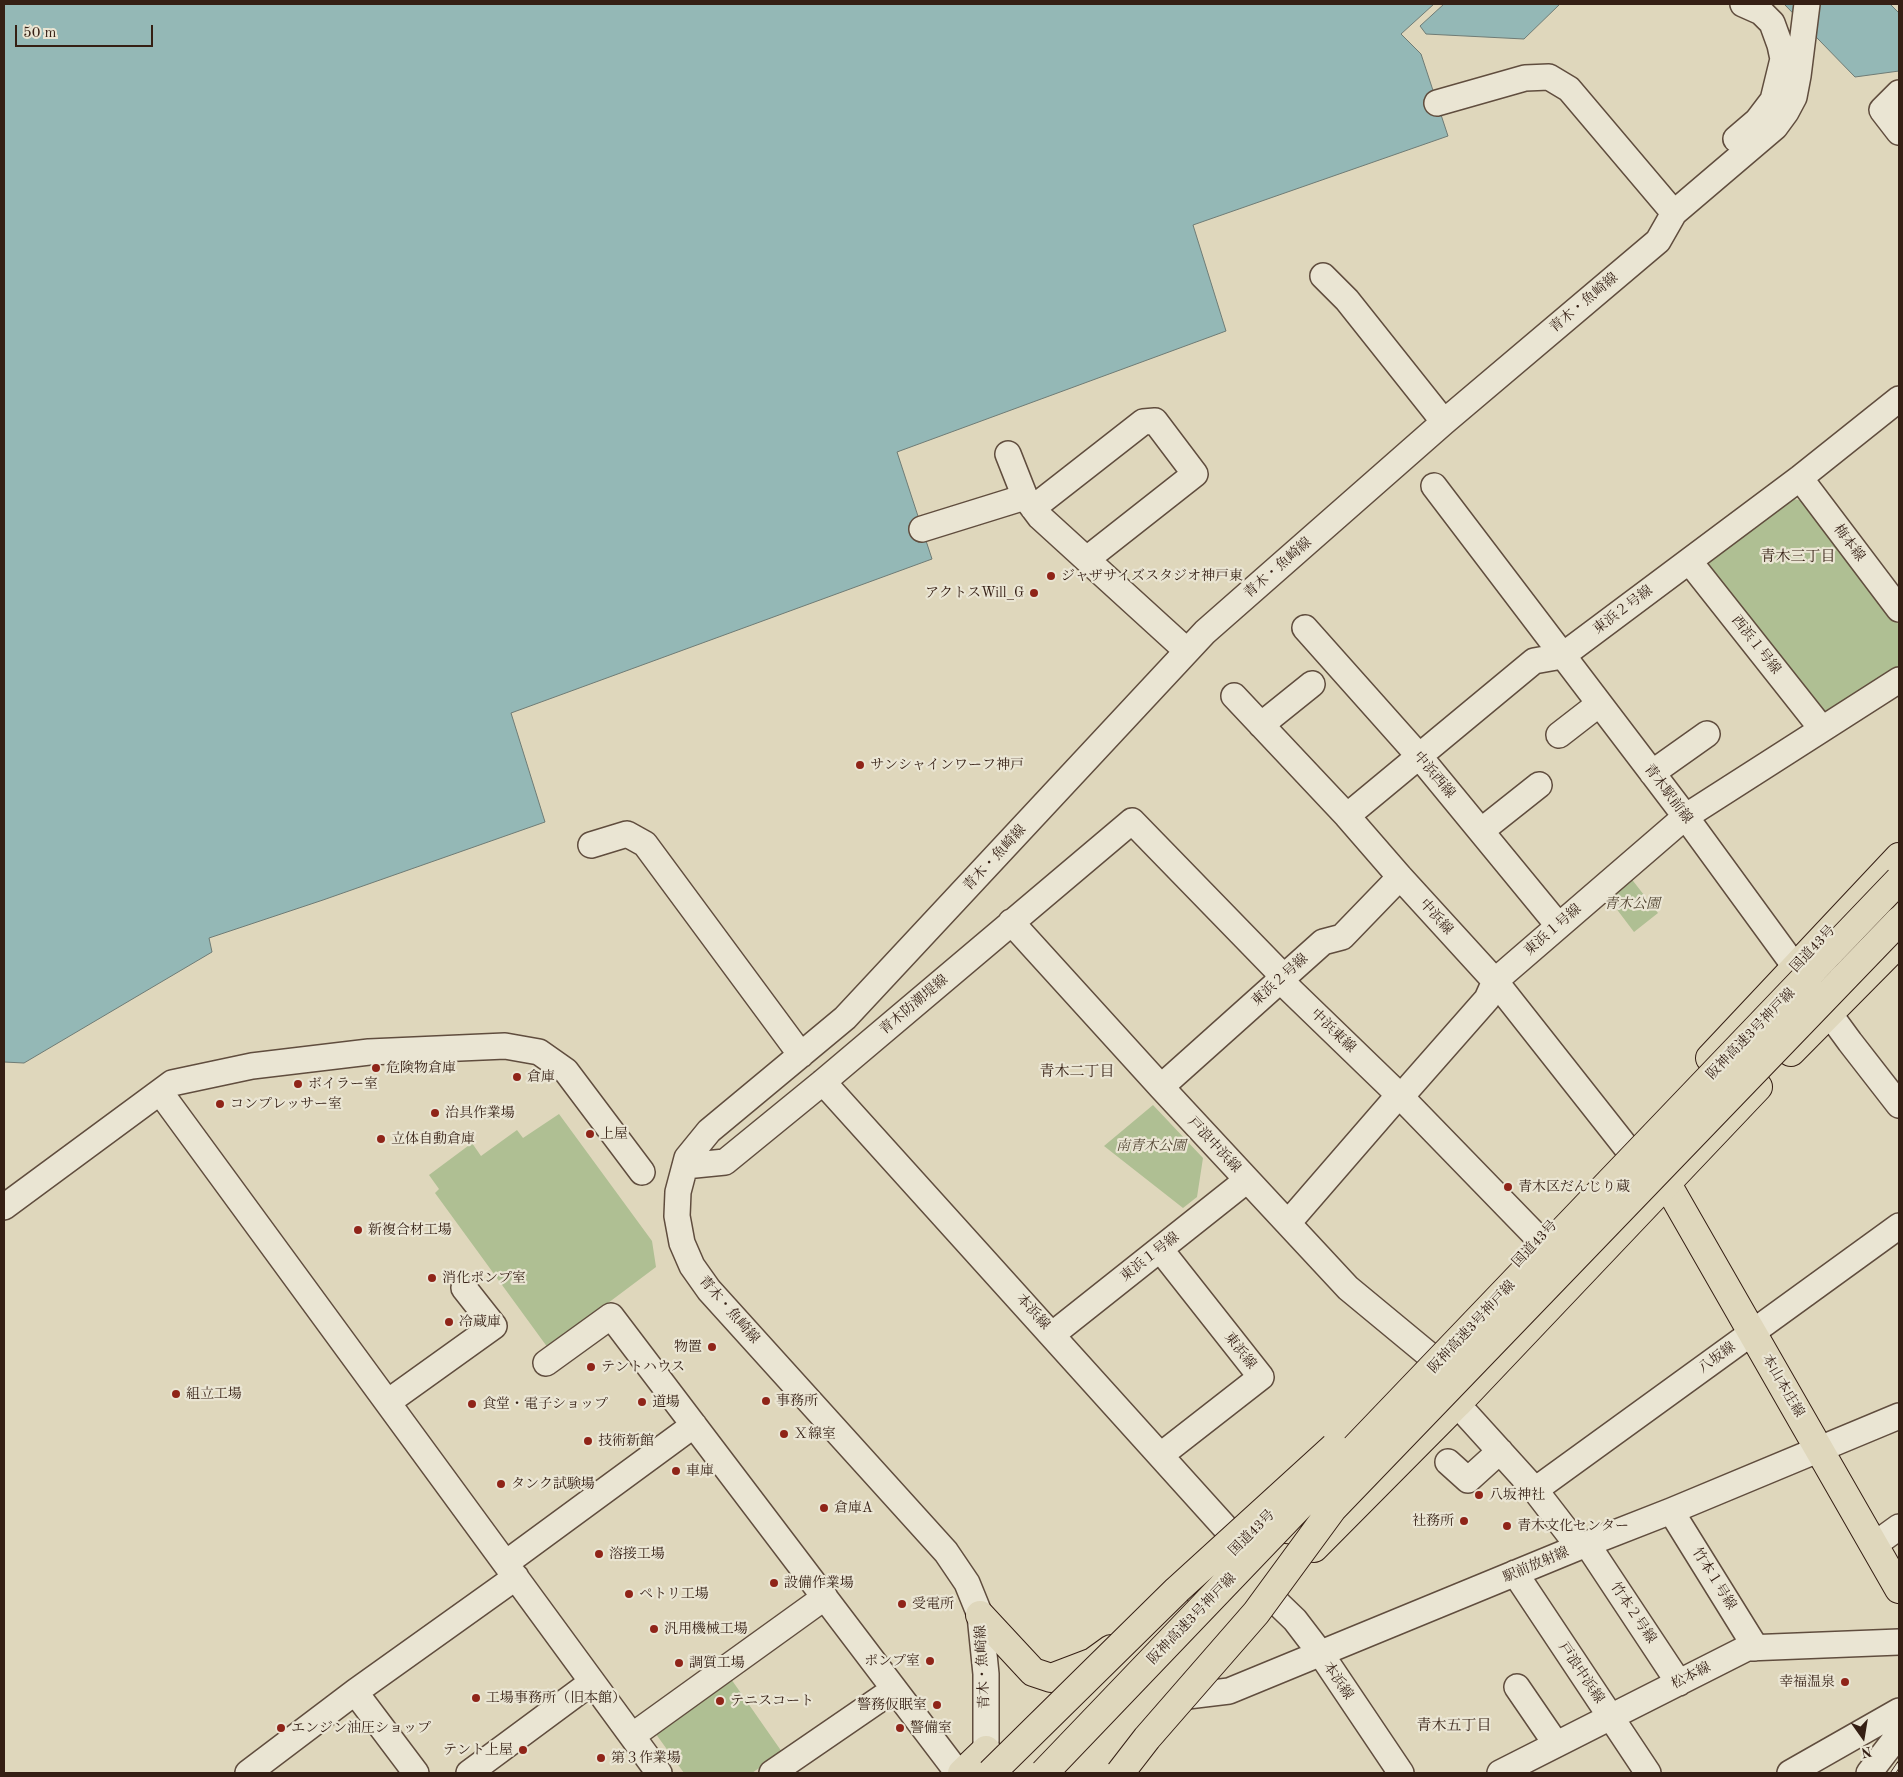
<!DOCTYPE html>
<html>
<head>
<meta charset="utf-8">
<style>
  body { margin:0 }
  #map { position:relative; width:1903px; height:1777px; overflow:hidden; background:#dfd7bc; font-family:"Old Standard TT",serif }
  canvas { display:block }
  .frame { position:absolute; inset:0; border:5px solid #351f14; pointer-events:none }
  .north { position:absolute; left:1838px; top:1712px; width:50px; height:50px; -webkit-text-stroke:4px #eae5d3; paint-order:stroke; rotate:167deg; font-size:14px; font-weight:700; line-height:20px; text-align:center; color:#351f14 }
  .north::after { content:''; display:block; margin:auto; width:18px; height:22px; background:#351f14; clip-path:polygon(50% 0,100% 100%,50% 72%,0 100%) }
  .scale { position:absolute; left:15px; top:25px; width:138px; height:22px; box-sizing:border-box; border:2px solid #351f14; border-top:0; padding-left:6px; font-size:15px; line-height:18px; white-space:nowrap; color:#351f14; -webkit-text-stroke:4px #eae5d3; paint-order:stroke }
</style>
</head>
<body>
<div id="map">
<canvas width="1903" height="1777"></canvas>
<div class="frame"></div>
<div class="north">N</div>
<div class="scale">50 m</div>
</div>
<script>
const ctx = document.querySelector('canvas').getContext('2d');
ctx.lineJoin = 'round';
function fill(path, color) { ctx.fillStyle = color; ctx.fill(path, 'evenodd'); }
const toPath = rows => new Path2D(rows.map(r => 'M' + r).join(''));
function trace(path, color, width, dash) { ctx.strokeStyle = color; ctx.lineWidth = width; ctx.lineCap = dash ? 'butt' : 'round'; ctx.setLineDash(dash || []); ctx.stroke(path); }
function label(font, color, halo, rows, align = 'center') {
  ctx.font = font + ' "Old Standard TT","Noto Serif JP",serif'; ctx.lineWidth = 4.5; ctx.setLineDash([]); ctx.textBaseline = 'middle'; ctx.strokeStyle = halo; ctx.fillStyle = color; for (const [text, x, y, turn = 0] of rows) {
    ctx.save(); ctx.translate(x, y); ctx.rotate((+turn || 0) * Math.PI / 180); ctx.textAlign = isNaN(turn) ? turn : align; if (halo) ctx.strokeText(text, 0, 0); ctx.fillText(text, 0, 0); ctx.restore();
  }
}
const green = toPath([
  [1785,498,1806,501,1899,625,1899,667,1828,711,1815,710,1706,570,1708,555],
  [1630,877,1658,913,1634,932,1606,895],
  [1153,1105,1203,1158,1197,1197,1183,1208,1104,1146],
  [559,1114,652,1241,656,1267,548,1348,435,1193,439,1189,429,1175,472,1143,481,1156,517,1130,523,1138],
  [729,1676,782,1752,752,1773,684,1773,653,1730]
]);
const water = toPath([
  [4,4,1434,4,1401,34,1421,54,1448,136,1193,225,1226,331,897,452,932,559,511,713,545,822,323,900,209,938,212,952,24,1063,4,1062,4,4],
  [1444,4,1560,4,1524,39,1426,34,1420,26,1444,4],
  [1784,4,1890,4,1899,13,1899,71,1855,77,1784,4]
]);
const minor = toPath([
  [1899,93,1882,110,1899,132],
  [1437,103,1525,78,1549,77,1569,89,1674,213],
  [1736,139,1757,121,1773,100,1783,59,1780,45,1772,23,1761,12,1743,4],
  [1323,276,1347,300,1444,422],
  [1008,454,1025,497,1040,517,1187,651],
  [1800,478,1899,609],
  [1434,486,1685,816,1850,1042,1899,1105],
  [1033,508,1143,422,1155,421,1195,474,1087,559],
  [922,529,1025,497],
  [1689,561,1822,729],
  [1305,628,1419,756,1558,925],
  [1234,696,1347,816,1400,877,1495,981,1626,1147],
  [1261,725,1312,684],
  [1559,735,1599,704],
  [1652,773,1707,734],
  [1347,816,1534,661,1562,656,1800,478,1899,399],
  [1481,831,1539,785],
  [591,845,627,834,645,844,801,1055],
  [1011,922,1161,1087,1348,1288,1429,1355],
  [823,1082,1241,1545],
  [1161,1087,1323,942,1342,937,1400,877],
  [160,1092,659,1773],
  [685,1166,725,1162,823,1082,1132,821,1276,969,1280,980,1400,1096,1539,1239],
  [4,1207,172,1083,252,1066,369,1052,505,1046,539,1052,566,1071,642,1172],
  [1288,1223,1392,1103,1406,1091,1487,999,1495,981,1685,817,1899,680],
  [1160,1249,1261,1377,1161,1455],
  [1053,1334,1247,1180],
  [546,1363,611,1316,958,1773],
  [388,1402,494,1326,464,1288],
  [1457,1404,1535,1490,1579,1547],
  [1448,1462,1468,1480,1500,1451],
  [1535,1490,1899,1226],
  [1671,1511,1756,1648],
  [1587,1544,1679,1683],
  [1874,1545,1899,1527],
  [506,1563,694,1425],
  [1515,1573,1648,1773],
  [1268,1594,1295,1620,1321,1654,1401,1773],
  [1517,1687,1556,1744],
  [355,1692,416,1773],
  [1171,1698,1229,1691,1579,1547,1671,1511,1899,1416],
  [632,1736,825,1597],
  [991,1771,986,1750,986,1674,980,1615,967,1583,946,1552,709,1290,692,1266,682,1243,677,1216,678,1192,687,1158,709,1131,845,1018,1205,632,1444,422,1658,241,1674,213,1775,127,1786,112,1794,97,1798,76,1807,4],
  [248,1773,355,1692,516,1577],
  [469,1773,592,1682],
  [772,1773,893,1690],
  [1500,1773,1747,1648,1899,1642],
  [1790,1773,1899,1711],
  [1869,1773,1899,1734]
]);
const major = toPath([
  [1667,1184,1899,1589]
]);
const highway = toPath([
  [1791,1052,1899,943],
  [1710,1058,1899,857],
  [1314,1548,1457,1404,1758,1087],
  [980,1615,1033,1672,1051,1678,1093,1662,1111,1649],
  [962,1773,986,1750],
  [1016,1773,1176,1609],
  [1079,1773,1285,1558],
  [1103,1773,1133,1738]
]);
const rail = toPath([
  [1893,1773,1899,1764]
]);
const highwayBridge = toPath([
  [991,1773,1177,1590,1334,1447],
  [1044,1773,1899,880],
  [1120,1773,1147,1738,1256,1613,1333,1508,1899,921]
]);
const markers = [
  [1051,576,5,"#8f2418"],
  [1034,593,5,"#8f2418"],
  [860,765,5,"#8f2418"],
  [376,1068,5,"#8f2418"],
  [517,1077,5,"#8f2418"],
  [298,1084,5,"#8f2418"],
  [220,1104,5,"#8f2418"],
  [435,1113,5,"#8f2418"],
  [590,1134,5,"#8f2418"],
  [381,1139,5,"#8f2418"],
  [1508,1187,5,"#8f2418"],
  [358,1230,5,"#8f2418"],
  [432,1278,5,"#8f2418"],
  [449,1322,5,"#8f2418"],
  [712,1347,5,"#8f2418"],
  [591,1367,5,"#8f2418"],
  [176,1394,5,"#8f2418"],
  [766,1401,5,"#8f2418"],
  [642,1402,5,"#8f2418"],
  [472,1404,5,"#8f2418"],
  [784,1434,5,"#8f2418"],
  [588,1441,5,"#8f2418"],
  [676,1471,5,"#8f2418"],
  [501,1484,5,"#8f2418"],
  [1479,1495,5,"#8f2418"],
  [824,1508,5,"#8f2418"],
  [1464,1521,5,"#8f2418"],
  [1507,1526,5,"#8f2418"],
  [599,1554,5,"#8f2418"],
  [774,1583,5,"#8f2418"],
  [629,1594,5,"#8f2418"],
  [902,1604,5,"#8f2418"],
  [654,1629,5,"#8f2418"],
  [930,1661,5,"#8f2418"],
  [679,1663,5,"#8f2418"],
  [1845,1682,5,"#8f2418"],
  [476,1698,5,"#8f2418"],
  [720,1701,5,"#8f2418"],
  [937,1705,5,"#8f2418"],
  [281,1728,5,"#8f2418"],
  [900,1728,5,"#8f2418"],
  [523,1750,5,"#8f2418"],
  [601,1758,5,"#8f2418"]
];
const streetNames = [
  ["青木・魚崎線",1584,303,-40],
  ["梅本線",1849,543,53],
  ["青木・魚崎線",1278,568,-41],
  ["東浜２号線",1623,610,-37],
  ["西浜１号線",1756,645,52],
  ["中浜西線",1434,775,50],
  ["青木駅前線",1668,794,53],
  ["青木・魚崎線",995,858,-47],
  ["中浜線",1436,917,48],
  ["東浜１号線",1553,930,-41],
  ["国道43号",1813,949,-47],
  ["東浜２号線",1280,980,-42],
  ["青木防潮堤線",914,1005,-40],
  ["中浜東線",1333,1031,44],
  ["阪神高速3号神戸線",1751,1034,-46],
  ["戸浪中浜線",1214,1145,47],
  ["国道43号",1535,1244,-47],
  ["東浜１号線",1150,1257,-38],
  ["青木・魚崎線",729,1310,49],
  ["本浜線",1033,1312,48],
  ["阪神高速3号神戸線",1472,1327,-47],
  ["東浜線",1240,1351,52],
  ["八坂線",1717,1358,-36],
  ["本山本庄線",1783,1386,60],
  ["国道43号",1252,1533,-45],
  ["駅前放射線",1536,1565,-23],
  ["竹本１号線",1714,1579,58],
  ["竹本２号線",1633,1613,56],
  ["阪神高速3号神戸線",1192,1619,-46],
  ["青木・魚崎線",983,1667,-93],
  ["戸浪中浜線",1581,1673,56],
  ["松本線",1691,1676,-27],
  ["本浜線",1338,1681,56]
];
const poiNames = [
  ["ジャザサイズスタジオ神戸東",1061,576],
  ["アクトスWill_G",1024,593,"right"],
  ["サンシャインワーフ神戸",870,765],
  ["危険物倉庫",386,1068],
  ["倉庫",527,1077],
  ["ボイラー室",308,1084],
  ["コンプレッサー室",230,1104],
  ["治具作業場",445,1113],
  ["上屋",600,1134],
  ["立体自動倉庫",391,1139],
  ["青木区だんじり蔵",1518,1187],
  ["新複合材工場",368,1230],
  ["消化ポンプ室",442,1278],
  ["冷蔵庫",459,1322],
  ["物置",702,1347,"right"],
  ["テントハウス",601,1367],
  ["組立工場",186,1394],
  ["事務所",776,1401],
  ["道場",652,1402],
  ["食堂・電子ショップ",482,1404],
  ["Ｘ線室",794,1434],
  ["技術新館",598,1441],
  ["車庫",686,1471],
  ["タンク試験場",511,1484],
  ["八坂神社",1489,1495],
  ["倉庫A",834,1508],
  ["社務所",1454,1521,"right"],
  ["青木文化センター",1517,1526],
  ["溶接工場",609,1554],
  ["設備作業場",784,1583],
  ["ペトリ工場",639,1594],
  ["受電所",912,1604],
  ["汎用機械工場",664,1629],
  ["ポンプ室",920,1661,"right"],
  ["調質工場",689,1663],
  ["幸福温泉",1835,1682,"right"],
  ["工場事務所（旧本館）",486,1698],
  ["テニスコート",730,1701],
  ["警務仮眠室",927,1705,"right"],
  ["エンジン油圧ショップ",291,1728],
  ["警備室",910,1728],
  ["テント上屋",513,1750,"right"],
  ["第３作業場",611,1758]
];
const parkNames = [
  ["青木公園",1632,904],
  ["南青木公園",1151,1146]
];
const neighbourhoodNames = [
  ["青木三丁目",1798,557],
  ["青木二丁目",1077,1072],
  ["青木五丁目",1454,1726]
];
fill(green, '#afbf93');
fill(water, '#94b8b6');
trace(water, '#6e7b75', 1);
trace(minor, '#604d3e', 28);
trace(major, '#351f14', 30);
trace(highway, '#351f14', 30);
trace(minor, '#eae5d3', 25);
trace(major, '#dfd7bc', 28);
trace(highway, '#dfd7bc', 28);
trace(rail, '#351f14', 5.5);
trace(rail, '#eae5d3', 4, [11]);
trace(highwayBridge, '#351f14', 30, []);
trace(highwayBridge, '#dfd7bc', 28);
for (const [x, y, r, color] of markers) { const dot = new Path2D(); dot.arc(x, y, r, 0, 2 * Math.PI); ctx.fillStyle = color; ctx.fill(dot); trace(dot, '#eae5d3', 2); }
label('14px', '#351f14', '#eae5d3', streetNames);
label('14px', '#351f14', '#eae5d3', poiNames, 'left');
label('italic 14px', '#544734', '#eae5d3', parkNames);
label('15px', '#351f14', '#eae5d3', neighbourhoodNames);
</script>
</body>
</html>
